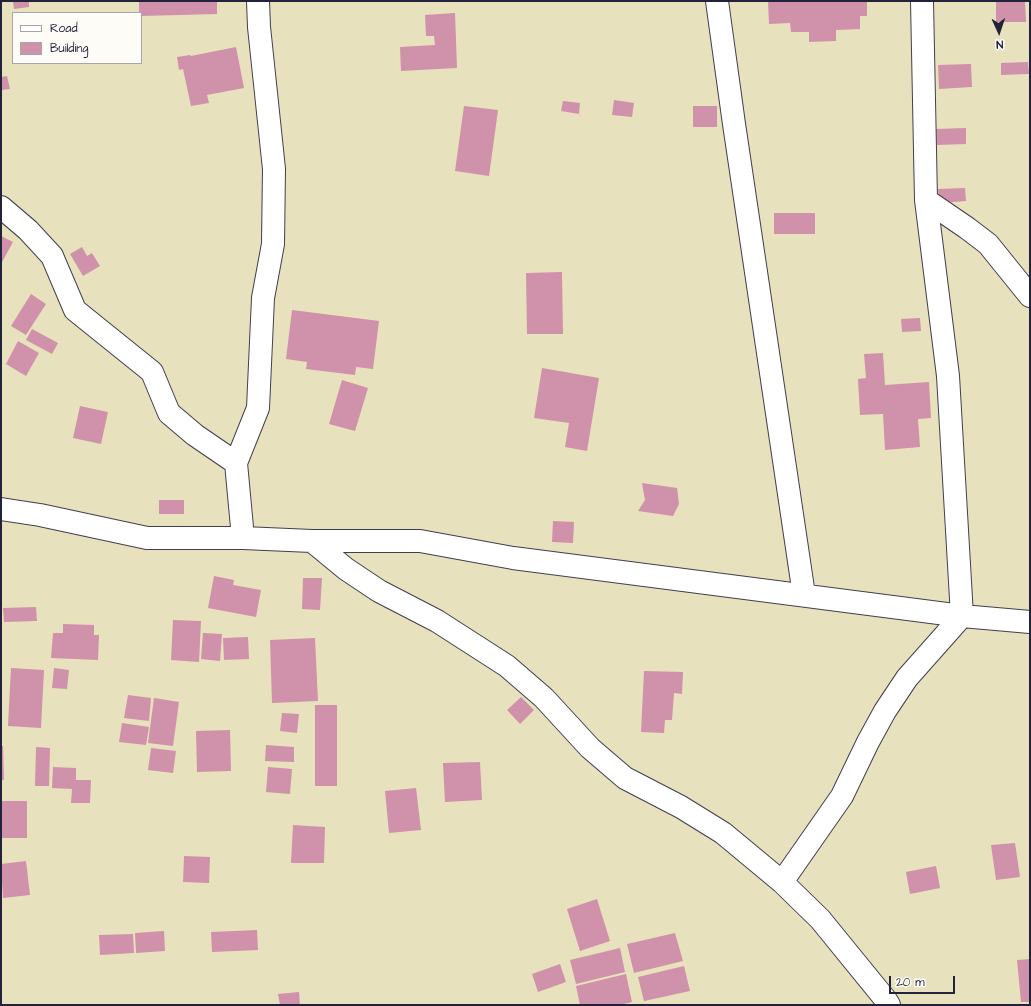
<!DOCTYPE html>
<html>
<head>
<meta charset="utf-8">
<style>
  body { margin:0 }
  #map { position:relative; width:1031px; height:1006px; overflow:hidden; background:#e8e1bd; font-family:"Architects Daughter",sans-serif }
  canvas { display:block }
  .frame { position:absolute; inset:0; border:2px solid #22223b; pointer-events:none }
  .legend { position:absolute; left:12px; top:12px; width:130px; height:52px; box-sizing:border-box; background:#fdfcf7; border:1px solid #a5a5ac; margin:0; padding:5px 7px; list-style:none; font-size:12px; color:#22223b }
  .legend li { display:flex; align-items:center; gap:8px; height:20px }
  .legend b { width:20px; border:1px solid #a5a5ac }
  .north { position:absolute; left:979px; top:12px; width:40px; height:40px; -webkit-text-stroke:3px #fdfcf7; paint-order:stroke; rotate:177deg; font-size:11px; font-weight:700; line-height:16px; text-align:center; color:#22223b }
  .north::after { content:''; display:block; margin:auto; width:14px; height:18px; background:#22223b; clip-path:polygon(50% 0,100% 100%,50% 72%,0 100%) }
  .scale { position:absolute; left:889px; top:976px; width:66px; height:18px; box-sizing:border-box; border:2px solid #22223b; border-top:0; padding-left:5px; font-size:12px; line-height:14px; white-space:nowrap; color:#22223b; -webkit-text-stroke:3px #fdfcf7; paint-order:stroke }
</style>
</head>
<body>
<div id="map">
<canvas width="1031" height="1006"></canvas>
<div class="frame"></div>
<ul class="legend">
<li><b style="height:5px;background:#fff"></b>Road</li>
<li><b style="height:11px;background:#d091aa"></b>Building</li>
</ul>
<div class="north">N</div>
<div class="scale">20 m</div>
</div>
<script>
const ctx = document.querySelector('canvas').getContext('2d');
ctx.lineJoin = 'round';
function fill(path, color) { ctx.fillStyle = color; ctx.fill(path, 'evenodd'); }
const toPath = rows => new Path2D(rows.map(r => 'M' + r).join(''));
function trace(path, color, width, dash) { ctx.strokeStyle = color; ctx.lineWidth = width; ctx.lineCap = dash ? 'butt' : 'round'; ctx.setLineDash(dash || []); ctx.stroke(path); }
const building = toPath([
  [13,1,29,1,29,7,14,9],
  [139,1,217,1,217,14,141,16,141,13,139,13],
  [768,1,867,1,867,16,860,16,860,29,836,30,836,41,809,42,809,32,791,32,790,23,769,24],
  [996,1,1025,1,1026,22,996,22],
  [455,13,457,68,401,71,400,47,435,45,434,36,426,36,425,15],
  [236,47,244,88,207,95,209,103,191,106,183,69,179,70,177,57,190,55,191,56],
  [1028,62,1029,74,1001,75,1001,63],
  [971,64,972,87,939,89,938,65],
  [7,76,10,89,1,90,1,77],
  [614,100,634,103,632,117,612,115],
  [563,101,580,103,579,114,561,111],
  [464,106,498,110,489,176,455,171],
  [693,106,717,106,717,127,693,127],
  [966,128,966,144,937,145,936,129],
  [965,188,966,201,939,203,938,189],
  [774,213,815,213,815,234,774,234],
  [1,236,13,242,1,264],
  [82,247,87,256,92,253,100,266,83,276,70,254],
  [562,272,563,334,527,334,526,273],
  [31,294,46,304,26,335,11,326],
  [292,310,379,321,373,369,356,367,355,375,306,369,307,362,286,359],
  [920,318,921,331,902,332,901,319],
  [32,329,58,343,52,354,26,340],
  [18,341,39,353,26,376,6,364],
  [883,353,885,385,929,382,931,418,918,419,920,447,885,450,883,414,860,415,858,379,866,378,864,354],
  [542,368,599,378,587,451,565,447,569,423,534,418],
  [342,380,368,388,355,431,329,424],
  [80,406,108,412,101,444,73,438],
  [642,483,677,488,679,504,673,516,638,511,645,500],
  [159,500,184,500,184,514,159,514],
  [553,521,574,522,573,543,552,542],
  [214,576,234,580,233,585,261,590,256,617,208,608],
  [303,578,322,578,320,610,302,609],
  [36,607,37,621,4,622,3,608],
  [173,620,201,621,199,662,171,660],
  [63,624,94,625,94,635,99,635,98,660,51,658,53,633,63,633],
  [203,633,222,634,220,661,201,659],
  [248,637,249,659,224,660,223,638],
  [315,638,318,701,272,703,270,640],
  [11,668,44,670,41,728,8,726],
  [54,668,69,670,67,689,52,688],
  [644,671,683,672,682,694,674,693,672,720,665,720,664,733,641,732],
  [128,695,151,698,149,721,124,718],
  [521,697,534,710,520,724,507,710],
  [154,698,179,702,173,746,148,743],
  [315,705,337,705,337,786,315,786],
  [282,713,299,714,297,733,280,731],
  [122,723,149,727,146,745,119,742],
  [230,730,231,771,197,772,196,731],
  [266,745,294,747,294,762,265,761],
  [1,746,3,746,4,780,1,780],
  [36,747,50,748,49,786,35,786],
  [151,748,176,751,173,773,148,770],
  [480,762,482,800,445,802,443,763],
  [53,767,76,768,76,780,91,780,90,803,71,803,72,789,52,788],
  [268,767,292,769,290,794,266,792],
  [416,788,421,830,389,833,385,791],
  [1,801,27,801,27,838,1,838],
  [293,825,325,827,324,863,291,863],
  [1015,843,1020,877,996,880,991,845],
  [184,856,210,857,209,883,183,882],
  [26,861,30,895,3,898,1,864],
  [936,866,940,888,910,894,906,872],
  [597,899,610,941,580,951,567,909],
  [257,930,258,950,212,952,211,932],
  [164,931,165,951,136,953,135,933],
  [675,933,683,961,634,973,627,944],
  [133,934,134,953,100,955,99,935],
  [620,948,625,972,576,984,570,960],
  [1030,959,1030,1002,1021,1002,1017,960],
  [560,964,566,982,538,992,532,974],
  [684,966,690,991,644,1001,638,977],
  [626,974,632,1002,619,1005,580,1005,576,986],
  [299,992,300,1005,280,1005,278,994]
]);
const minor = toPath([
  [717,1,734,124,804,595],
  [926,200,967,228,988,244,1030,296],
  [1,207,28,230,52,256,75,310,152,372,169,413,195,435,236,463],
  [1,509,40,515,147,538,243,538,312,541,420,541,513,558,962,616,1030,622],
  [243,538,236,463,258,408,263,298,273,244,274,169,259,27,258,1],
  [312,541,346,569,379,591,437,621,507,666,544,698,590,748,625,778,681,807,723,833,782,882,820,919,886,1000,889,1005],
  [782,882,842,796,868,742,885,711,907,678,962,616,948,376,926,200,922,1]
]);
fill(building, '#d091aa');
trace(minor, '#403f4e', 24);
trace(minor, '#fff', 22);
</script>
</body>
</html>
